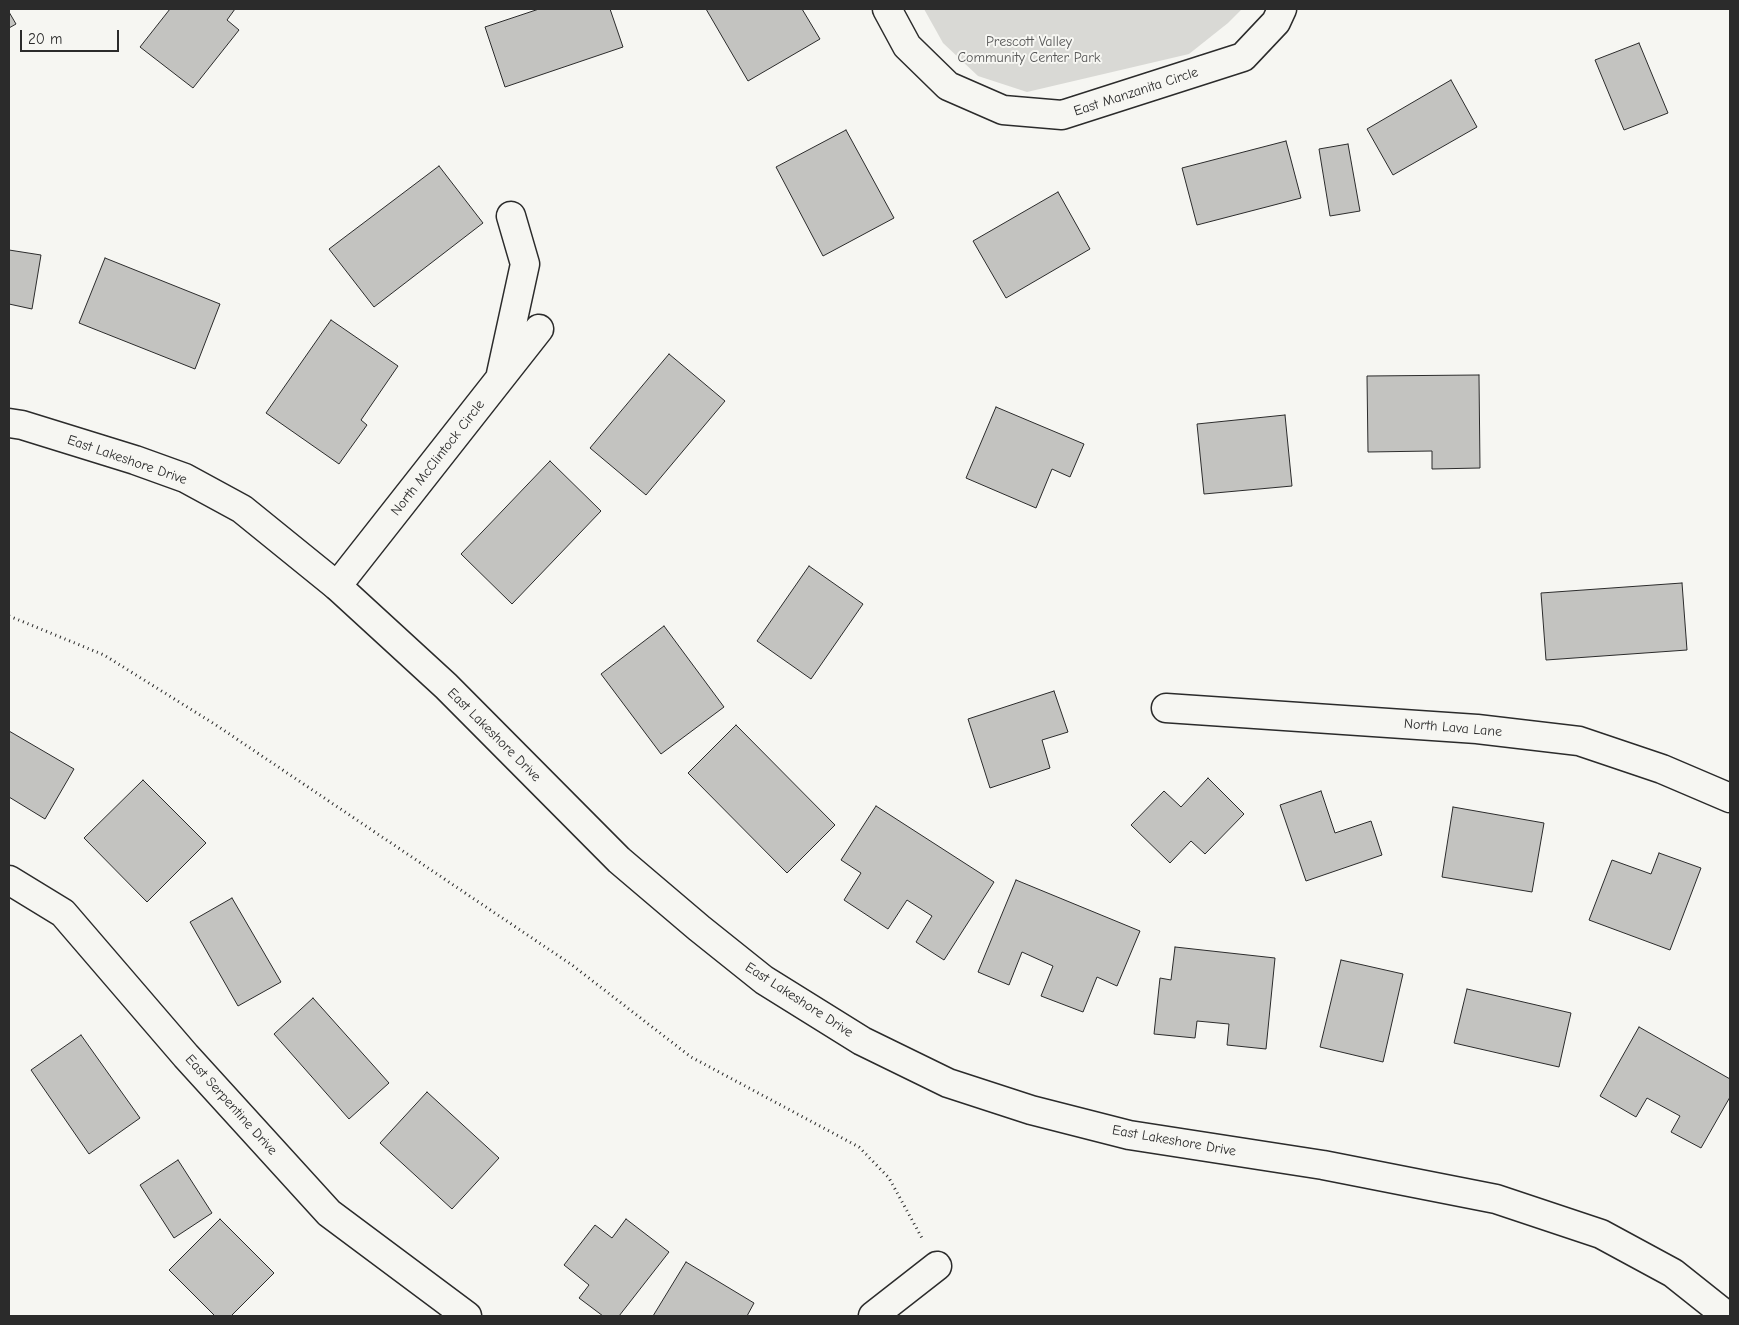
<!DOCTYPE html>
<html>
<head>
<meta charset="utf-8">
<style>
  body { margin:0 }
  #map { position:relative; width:1739px; height:1325px; overflow:hidden; background:#f6f6f2; font-family:"Comic Neue",sans-serif }
  canvas { display:block }
  .frame { position:absolute; inset:0; border:10px solid #2b2b2b; pointer-events:none }
  .scale { position:absolute; left:20px; top:30px; width:99px; height:22px; box-sizing:border-box; border:2px solid #2b2b2b; border-top:0; padding-left:6px; font-size:15px; line-height:18px; white-space:nowrap; color:#2b2b2b; -webkit-text-stroke:4px #f6f6f2; paint-order:stroke }
</style>
</head>
<body>
<div id="map">
<canvas width="1739" height="1325"></canvas>
<div class="frame"></div>
<div class="scale">20 m</div>
</div>
<script>
const ctx = document.querySelector('canvas').getContext('2d');
ctx.lineJoin = 'round';
function fill(path, color) { ctx.fillStyle = color; ctx.fill(path, 'evenodd'); }
const toPath = rows => new Path2D(rows.map(r => 'M' + r).join(''));
function trace(path, color, width, dash) { ctx.strokeStyle = color; ctx.lineWidth = width; ctx.lineCap = dash ? 'butt' : 'round'; ctx.setLineDash(dash || []); ctx.stroke(path); }
function label(font, color, halo, rows, align = 'center') {
  ctx.font = font + ' "Comic Neue",sans-serif'; ctx.lineWidth = 4; ctx.setLineDash([]); ctx.textBaseline = 'middle'; ctx.strokeStyle = halo; ctx.fillStyle = color; for (const [text, x, y, turn = 0] of rows) {
    ctx.save(); ctx.translate(x, y); ctx.rotate((+turn || 0) * Math.PI / 180); ctx.textAlign = isNaN(turn) ? turn : align; if (halo) ctx.strokeText(text, 0, 0); ctx.fillText(text, 0, 0); ctx.restore();
  }
}
const green = toPath([
  [924,9,1242,9,1228,23,1189,54,1027,92,978,76,943,43]
]);
const building = toPath([
  [170,9,235,9,227,20,239,30,193,88,140,47,170,9],
  [539,9,610,9,623,47,505,87,485,27,539,9],
  [706,9,802,9,820,39,748,81,706,9],
  [9,12,16,24,9,28,9,12],
  [1639,43,1668,113,1624,130,1595,60,1639,43],
  [1451,80,1477,127,1393,175,1367,129,1451,80],
  [846,130,894,218,823,256,776,167,846,130],
  [1286,141,1301,198,1197,225,1182,168,1286,141],
  [1348,144,1360,211,1330,216,1319,149,1348,144],
  [439,166,483,223,374,307,329,249,439,166],
  [1058,192,1090,249,1006,298,973,241,1058,192],
  [9,250,41,255,32,309,9,304,9,250],
  [105,258,220,304,195,369,79,323,105,258],
  [331,320,398,366,361,420,367,425,339,464,266,413,331,320],
  [669,354,725,401,646,495,590,448,669,354],
  [1479,375,1480,468,1432,469,1432,451,1368,452,1367,376,1479,375],
  [996,407,1084,444,1070,477,1052,469,1036,508,966,478,996,407],
  [1285,415,1292,486,1204,494,1197,424,1285,415],
  [550,461,601,511,512,604,461,554,550,461],
  [809,566,863,604,811,679,757,641,809,566],
  [1682,583,1687,650,1546,660,1541,593,1682,583],
  [664,626,724,707,661,754,601,674,664,626],
  [1054,691,1068,732,1042,740,1050,768,990,788,968,719,1054,691],
  [736,725,835,825,787,873,688,773,736,725],
  [9,731,74,769,45,819,9,797,9,731],
  [1208,778,1244,814,1205,854,1191,841,1170,863,1131,825,1164,791,1181,807,1208,778],
  [143,780,206,843,147,902,84,838,143,780],
  [1321,791,1335,833,1371,821,1382,855,1306,881,1280,805,1321,791],
  [876,806,994,882,944,960,916,942,932,916,907,900,888,929,844,900,861,873,841,860,876,806],
  [1453,807,1544,823,1532,892,1442,877,1453,807],
  [1659,853,1701,868,1670,950,1589,920,1612,860,1651,874,1659,853],
  [1016,880,1140,931,1117,986,1097,977,1083,1012,1041,996,1053,966,1022,952,1009,985,978,972,1016,880],
  [232,898,281,982,238,1006,190,922,232,898],
  [1175,947,1275,958,1266,1049,1227,1045,1229,1024,1197,1021,1195,1038,1154,1034,1160,978,1171,980,1175,947],
  [1341,960,1403,974,1383,1062,1320,1047,1341,960],
  [1467,989,1571,1013,1559,1067,1454,1043,1467,989],
  [313,998,389,1083,349,1119,274,1034,313,998],
  [1639,1027,1730,1079,1730,1097,1701,1148,1671,1132,1680,1116,1647,1098,1636,1117,1600,1096,1639,1027],
  [81,1035,140,1118,89,1154,31,1070,81,1035],
  [427,1092,499,1158,452,1209,380,1143,427,1092],
  [178,1160,212,1213,174,1238,140,1185,178,1160],
  [220,1219,274,1273,231,1316,215,1316,169,1270,220,1219],
  [626,1219,669,1252,619,1316,603,1316,579,1298,589,1285,564,1265,595,1225,612,1238,626,1219],
  [686,1262,754,1303,747,1316,653,1316,686,1262]
]);
const path = toPath([
  [9,616,104,655,216,725,572,965,691,1057,859,1147,889,1178,923,1240]
]);
const minor = toPath([
  [887,9,907,46,948,86,1003,110,1062,115,1243,57,1276,22,1282,9],
  [501,374,525,264,511,216],
  [337,586,539,329],
  [1166,708,1477,729,1579,741,1662,769,1730,798],
  [9,880,63,913,186,1056,329,1213,467,1316],
  [873,1316,937,1266]
]);
const major = toPath([
  [9,423,22,425,135,460,185,478,242,509,337,586,446,686,619,860,699,928,764,980,862,1041,948,1083,1031,1110,1129,1135,1323,1165,1496,1199,1601,1234,1673,1273,1727,1316]
]);
const parkNames = [
  ["Prescott Valley",1029,42],
  ["Community Center Park",1029,58]
];
const streetNames = [
  ["East Manzanita Circle",1136,92,-18],
  ["North McClintock Circle",438,458,-52],
  ["East Lakeshore Drive",127,460,19],
  ["North Lava Lane",1453,728,5],
  ["East Lakeshore Drive",494,735,45],
  ["East Lakeshore Drive",799,1000,33],
  ["East Serpentine Drive",231,1105,48],
  ["East Lakeshore Drive",1174,1141,10]
];
fill(green, '#d9d9d5');
fill(building, '#c3c3c0');
trace(building, '#2b2b2b', 1);
trace(minor, '#2b2b2b', 31);
trace(major, '#2b2b2b', 31);
trace(path, '#2b2b2b', 3, [1, 4]);
trace(minor, '#f6f6f2', 28);
trace(major, '#f6f6f2', 28);
label('14px', '#565656', '#f6f6f2', parkNames);
label('14px', '#2b2b2b', '#f6f6f2', streetNames);
</script>
</body>
</html>
